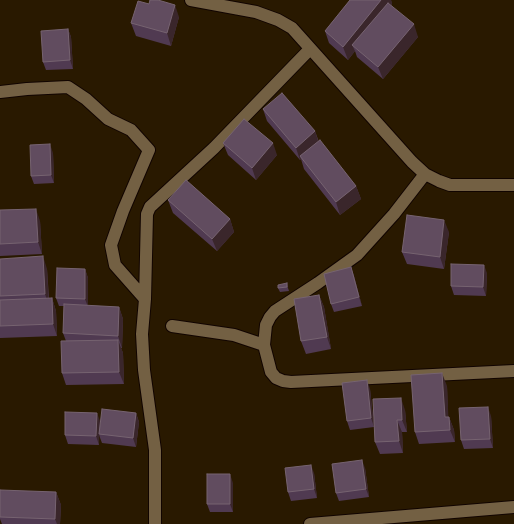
<!DOCTYPE html>
<html>
<head>
<meta charset="utf-8">
<style>
  body { margin:0 }
  canvas { display:block; background:#291900 }
</style>
</head>
<body>
<canvas width="514" height="524"></canvas>
<script>
const ctx = document.querySelector('canvas').getContext('2d');
ctx.lineJoin = 'round';
const toPath = rows => new Path2D(rows.map(r => 'M' + r).join(''));
function trace(path, color, width, dash) { ctx.strokeStyle = color; ctx.lineWidth = width; ctx.lineCap = dash ? 'butt' : 'round'; ctx.setLineDash(dash || []); ctx.stroke(path); }
function fill(path, color) { ctx.fillStyle = color; ctx.fill(path, 'evenodd'); }
const minor = toPath([
  [191,0,256,12,278,20,292,28,412,162,425,174,439,181,450,185,514,185],
  [0,92,27,89,68,87,86,99,108,119,131,130,149,150,123,211,111,245,115,265,145,299],
  [425,174,394,214,357,255,318,283,275,311,270,317,266,325,264,345,271,372,276,378,283,381,291,382,514,371],
  [172,326,234,335,264,345],
  [155,524,155,450,144,370,142,334,145,299,147,214,150,207,214,148,310,49],
  [310,524,514,507]
]);
const wall = toPath([
  [350,0,391,0,392,4,391,5,418,37,383,79,357,57,355,51,348,60,329,43,325,31],
  [179,17,171,46,136,36,131,23],
  [68,29,71,37,73,69,46,70,43,62],
  [263,109,315,131,319,142,356,186,361,199,340,215,304,169,301,159,300,160,267,121],
  [223,143,277,155,256,180,228,155],
  [53,153,54,183,34,184,31,176],
  [168,200,230,219,234,232,217,251,173,213],
  [0,210,40,221,42,254,0,256],
  [449,232,444,269,407,264,402,252],
  [0,259,47,269,49,298,52,298,56,311,57,336,0,338],
  [351,267,354,276,362,306,334,312,331,304],
  [85,269,88,278,88,306,119,307,123,319,122,348,121,348,123,353,124,384,66,385,62,373,66,341,63,333,64,306,59,306,56,298],
  [487,273,486,296,454,295,451,286],
  [287,283,288,288,289,291,280,292,278,288],
  [319,295,324,307,331,349,306,354,301,341],
  [447,386,448,417,449,417,454,430,455,442,419,444,415,432],
  [370,389,374,427,350,430,347,421],
  [405,410,407,432,402,432,403,453,380,454,375,442],
  [136,413,139,422,136,447,102,443,99,435,99,445,68,444,65,435,100,421,100,431],
  [491,416,493,448,464,449,461,440],
  [365,468,369,497,339,501,336,493],
  [314,473,317,498,291,501,288,492],
  [233,483,233,512,210,512,207,504],
  [56,492,61,505,60,524,2,524,0,519,0,517]
]);
const shadedWall = toPath([
  [381,0,391,0,392,4,357,49,352,45,355,51,348,60,343,47],
  [175,5,179,17,171,46,167,33],
  [414,24,418,37,383,79,378,67],
  [68,29,71,37,73,69,70,60],
  [315,131,319,144,300,156,301,159,300,160,296,148],
  [273,143,277,155,256,180,252,168],
  [50,144,53,153,54,183,51,175],
  [356,186,361,199,340,215,336,202],
  [36,209,40,221,42,254,38,242],
  [230,219,234,232,217,251,212,239],
  [444,220,449,232,444,269,440,257],
  [43,256,47,269,49,306,45,294],
  [484,265,487,273,486,296,483,287],
  [351,267,354,276,362,306,359,297],
  [85,269,88,278,88,307,85,299],
  [319,295,324,307,331,349,327,337],
  [52,298,56,311,57,336,53,324],
  [119,307,123,319,122,348,118,336],
  [118,340,123,353,124,384,119,372],
  [442,373,447,386,449,430,445,417],
  [367,380,370,389,374,427,371,418],
  [401,398,405,410,407,432,402,420],
  [488,407,491,416,493,448,490,439],
  [97,413,100,421,99,445,96,436],
  [136,413,139,422,136,447,133,438],
  [449,417,454,430,455,442,450,430],
  [397,420,402,432,403,453,399,441],
  [362,460,365,468,369,497,366,489],
  [311,465,314,473,317,498,314,489],
  [230,474,233,483,233,512,230,504],
  [56,492,61,505,60,524,57,524,55,519]
]);
const building = toPath([
  [150,0,158,0,175,5,167,33,131,23,138,1,149,4,150,0],
  [350,0,381,0,343,47,325,31,350,0],
  [388,3,414,24,378,67,352,45,388,3],
  [68,29,70,60,43,62,41,31,68,29],
  [282,93,315,131,296,148,263,109,282,93],
  [244,119,273,143,252,168,223,143,244,119],
  [320,140,356,186,336,202,300,156,320,140],
  [50,144,51,175,31,176,30,145,50,144],
  [186,180,230,219,212,239,168,200,186,180],
  [36,209,38,242,0,244,0,210,36,209],
  [407,215,444,220,440,257,402,252,407,215],
  [43,256,45,294,0,296,0,259,43,256],
  [451,264,484,265,483,287,451,286,451,264],
  [351,267,359,297,331,304,324,274,351,267],
  [57,268,85,269,85,299,56,298,57,268],
  [287,283,287,287,278,288,278,285,287,283],
  [319,295,327,337,301,341,294,299,319,295],
  [52,298,53,324,0,326,0,300,52,298],
  [64,304,119,307,118,336,63,333,64,304],
  [118,340,119,372,62,373,61,341,118,340],
  [442,373,445,417,449,417,450,430,415,432,411,375,442,373],
  [367,380,371,418,347,421,342,383,367,380],
  [401,398,402,420,397,420,399,441,375,442,373,399,401,398],
  [488,407,490,439,461,440,459,408,488,407],
  [102,409,136,413,133,438,99,434,102,409],
  [65,412,97,413,96,436,65,435,65,412],
  [362,460,366,489,336,493,332,464,362,460],
  [311,465,314,489,288,492,285,468,311,465],
  [207,474,230,474,230,504,207,504,207,474],
  [0,490,56,492,55,519,0,517,0,490]
]);
trace(minor, '#110400', 14);
trace(minor, '#736043', 12);
fill(wall, '#503a51');
fill(shadedWall, '#3a262b');
fill(building, '#614c5f');
trace(building, '#766370', 1);
</script>
</body>
</html>
